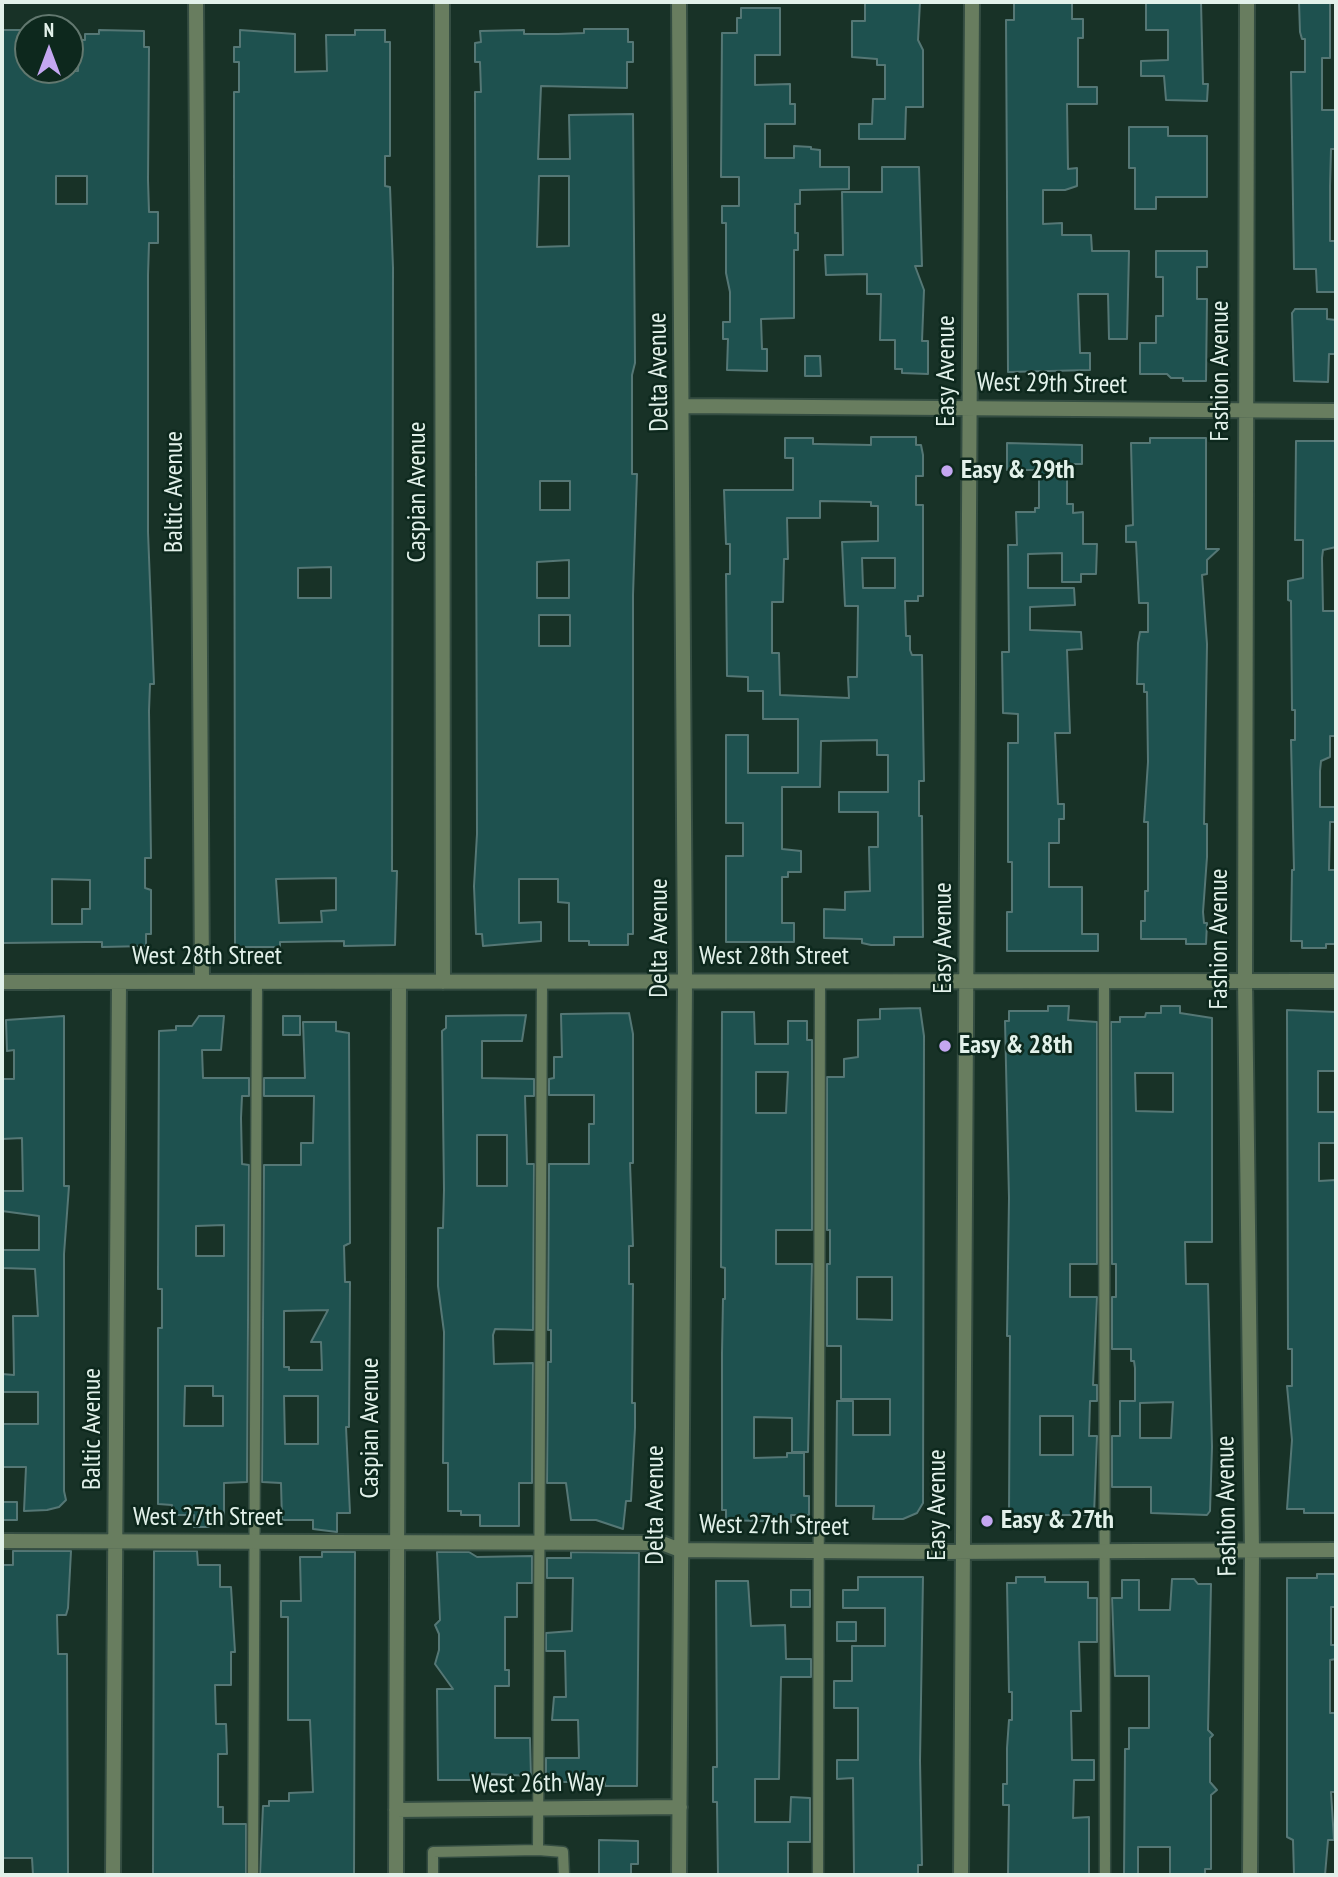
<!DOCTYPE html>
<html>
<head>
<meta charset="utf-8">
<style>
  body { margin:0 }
  #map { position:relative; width:1338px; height:1877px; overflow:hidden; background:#183227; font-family:"PT Sans Narrow",sans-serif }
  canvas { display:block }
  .frame { position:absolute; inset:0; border:4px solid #e2f1ea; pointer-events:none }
  .north { position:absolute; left:14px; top:14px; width:70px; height:70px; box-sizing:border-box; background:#0d281d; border:2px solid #62786f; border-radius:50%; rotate:0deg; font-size:19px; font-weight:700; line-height:28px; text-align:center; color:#e2f1ea }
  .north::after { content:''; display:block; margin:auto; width:24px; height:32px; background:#c4a7f1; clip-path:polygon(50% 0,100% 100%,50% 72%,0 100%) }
</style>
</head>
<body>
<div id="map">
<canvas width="1338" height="1877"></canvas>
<div class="frame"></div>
<div class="north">N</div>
</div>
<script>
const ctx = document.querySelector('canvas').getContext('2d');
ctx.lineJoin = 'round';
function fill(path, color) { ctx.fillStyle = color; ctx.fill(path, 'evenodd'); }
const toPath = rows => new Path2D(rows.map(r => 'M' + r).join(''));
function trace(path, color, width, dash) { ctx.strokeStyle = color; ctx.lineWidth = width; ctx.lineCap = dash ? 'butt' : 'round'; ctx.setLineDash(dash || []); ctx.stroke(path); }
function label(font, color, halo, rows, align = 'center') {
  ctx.font = font + ' "PT Sans Narrow",sans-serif'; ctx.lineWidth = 5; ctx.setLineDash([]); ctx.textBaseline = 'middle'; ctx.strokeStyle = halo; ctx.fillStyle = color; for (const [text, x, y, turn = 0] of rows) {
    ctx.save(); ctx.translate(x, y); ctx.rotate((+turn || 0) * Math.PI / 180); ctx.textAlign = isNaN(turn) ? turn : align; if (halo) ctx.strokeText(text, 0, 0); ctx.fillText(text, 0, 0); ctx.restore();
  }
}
const building = toPath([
  [865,2,920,2,918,40,923,50,923,107,906,107,905,139,859,139,859,124,872,124,873,99,885,99,885,65,877,65,877,59,852,57,852,21,865,21,865,2],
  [1014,2,1072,2,1072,19,1083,19,1083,38,1078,38,1078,87,1097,87,1097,104,1067,104,1068,169,1077,168,1077,186,1065,190,1043,190,1043,224,1062,223,1062,235,1091,235,1092,251,1129,251,1127,339,1109,339,1108,294,1078,294,1080,353,1090,353,1090,370,1008,372,1006,20,1014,20,1014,2],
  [1201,2,1203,84,1208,84,1207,101,1166,100,1164,76,1141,76,1141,61,1168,60,1168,30,1146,30,1146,3,1201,2],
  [1299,2,1330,2,1330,58,1322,58,1322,110,1336,110,1336,149,1331,149,1330,186,1330,241,1336,241,1336,292,1317,292,1316,269,1294,269,1291,72,1305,72,1305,39,1302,39,1300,32,1299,2],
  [741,8,780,8,780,55,755,55,755,85,790,84,790,104,795,104,795,124,765,124,765,158,794,158,794,146,811,147,811,149,820,150,820,167,849,167,849,189,800,190,800,204,795,204,795,233,798,233,798,250,794,250,794,318,761,319,762,349,767,349,767,371,727,370,728,339,723,339,723,322,730,322,730,292,726,273,726,223,722,223,722,206,739,206,739,177,721,177,722,33,737,33,737,18,741,18,741,8],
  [584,29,628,29,628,42,633,42,633,62,627,62,627,88,541,86,538,159,570,159,569,115,633,114,635,363,632,375,632,474,637,474,633,595,633,934,628,934,628,945,589,945,589,941,569,941,569,903,558,902,558,879,519,879,519,923,541,922,541,941,483,946,482,934,476,934,474,886,477,834,475,92,481,92,480,62,475,62,475,43,481,42,480,31,524,30,524,34,558,34,584,33,584,29],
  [539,176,569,176,569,246,537,247,539,176],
  [540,481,570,481,570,510,540,510,540,481],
  [569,560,569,598,537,598,537,562,569,560],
  [539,615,570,615,570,646,539,646,539,615],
  [2,30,28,30,28,72,78,71,79,40,85,40,85,34,99,34,99,30,144,31,144,47,149,47,148,180,149,212,158,212,158,243,149,243,148,275,148,532,154,684,150,684,149,711,151,858,145,858,145,888,151,890,151,934,146,934,146,946,102,947,102,942,87,942,2,943,2,30],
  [56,176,87,176,87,204,56,204,56,176],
  [52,879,90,880,90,909,82,909,82,924,52,924,52,879],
  [240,30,295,34,295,72,327,71,326,35,355,35,355,30,385,30,385,42,390,42,390,156,385,156,385,186,390,187,393,268,392,871,397,871,395,945,344,946,344,941,280,942,280,947,235,947,234,156,234,92,239,92,239,62,234,62,234,47,240,47,240,30],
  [331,567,331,598,298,598,298,568,331,567],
  [336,878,336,910,321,911,322,922,279,923,276,879,336,878],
  [1129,127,1168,127,1168,136,1207,136,1207,197,1156,197,1156,209,1135,209,1135,168,1129,168,1129,127],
  [882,167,919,167,922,266,915,266,924,290,922,341,928,341,928,374,902,373,902,369,895,369,895,340,880,340,881,294,867,294,867,274,826,275,825,255,843,255,842,192,882,192,882,167],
  [1156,251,1207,251,1207,267,1197,267,1197,299,1207,299,1206,381,1183,381,1183,378,1171,378,1167,374,1140,374,1140,343,1156,343,1156,316,1163,316,1163,277,1156,277,1156,251],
  [1295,309,1327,309,1327,319,1336,320,1336,354,1329,354,1328,382,1294,381,1292,313,1295,309],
  [805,356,820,356,821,376,805,376,805,356],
  [871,437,916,437,916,445,921,445,923,455,923,476,916,476,916,505,923,505,923,596,918,596,918,601,905,601,906,636,910,636,910,650,912,655,922,655,924,781,919,781,919,816,922,816,923,937,894,937,894,945,871,945,862,943,862,939,824,938,824,909,845,910,845,892,870,891,869,847,878,847,878,812,839,812,839,792,888,792,888,755,877,755,877,740,821,741,820,787,782,787,782,849,801,851,801,872,788,872,788,877,782,877,782,923,794,923,794,942,726,942,726,856,743,856,743,823,726,823,726,735,748,735,748,773,798,773,798,719,763,719,763,691,748,691,748,677,727,676,726,574,730,574,730,544,726,544,724,490,793,490,793,458,785,458,785,438,813,438,813,444,818,444,871,445,871,437],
  [820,501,871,502,871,506,878,506,878,541,842,542,845,606,858,606,857,677,848,677,849,698,780,695,779,653,772,653,772,602,783,602,784,559,788,559,787,518,820,518,820,501],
  [862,558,895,558,895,588,863,588,862,558],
  [1150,438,1206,438,1206,549,1219,549,1207,560,1207,574,1202,575,1207,644,1204,824,1207,824,1207,857,1203,912,1204,923,1207,923,1206,944,1186,944,1186,939,1141,939,1141,921,1145,921,1145,891,1148,891,1148,822,1144,822,1148,762,1147,692,1144,692,1144,684,1137,684,1138,643,1140,632,1148,632,1148,603,1139,603,1136,542,1126,542,1126,526,1133,525,1131,443,1150,443,1150,438],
  [1296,441,1336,441,1336,547,1323,550,1322,558,1323,611,1336,611,1336,736,1330,736,1330,757,1321,761,1320,771,1320,807,1336,807,1336,822,1330,822,1329,870,1336,870,1336,944,1326,944,1326,948,1302,948,1302,941,1291,941,1292,870,1294,870,1291,740,1295,740,1295,710,1292,710,1291,601,1288,600,1288,581,1303,578,1303,540,1295,540,1296,441],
  [1007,443,1082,445,1082,464,1067,464,1067,504,1073,504,1073,513,1083,512,1083,544,1097,544,1096,574,1081,574,1081,582,1062,582,1062,553,1028,554,1028,588,1074,588,1075,605,1030,607,1030,630,1081,632,1082,649,1067,650,1070,733,1055,733,1058,804,1064,804,1064,819,1059,819,1059,843,1049,843,1049,887,1082,887,1082,934,1098,934,1098,951,1007,951,1007,912,1012,912,1012,862,1008,862,1008,743,1018,743,1018,714,1003,713,1002,652,1009,652,1008,545,1017,545,1016,512,1035,512,1035,508,1039,508,1039,470,1007,470,1007,443],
  [1048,1006,1069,1006,1068,1020,1097,1022,1097,1264,1070,1264,1070,1297,1097,1297,1093,1385,1097,1385,1097,1401,1090,1401,1089,1436,1097,1436,1094,1515,1009,1515,1010,1336,1007,1336,1009,1198,1005,1021,1009,1021,1009,1011,1048,1011,1048,1006],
  [1040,1416,1073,1416,1073,1455,1040,1455,1040,1416],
  [1161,1006,1180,1006,1180,1013,1212,1018,1212,1242,1185,1242,1186,1284,1208,1284,1212,1447,1210,1511,1207,1515,1151,1513,1151,1487,1112,1487,1112,1436,1120,1436,1120,1401,1135,1401,1135,1368,1134,1361,1131,1361,1131,1349,1112,1349,1112,1297,1116,1297,1116,1264,1112,1264,1111,1022,1120,1022,1120,1017,1145,1017,1146,1013,1161,1013,1161,1006],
  [1135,1073,1173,1073,1173,1112,1136,1111,1135,1073],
  [1173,1402,1171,1438,1140,1438,1140,1403,1173,1402],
  [920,1008,924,1036,923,1503,917,1513,903,1519,873,1519,874,1506,836,1506,837,1401,853,1401,853,1435,890,1435,890,1399,841,1399,841,1346,827,1346,827,1264,830,1264,830,1230,827,1230,827,1077,844,1077,844,1059,858,1057,858,1020,880,1019,880,1009,920,1008],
  [857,1277,892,1277,892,1320,857,1319,857,1277],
  [1287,1010,1336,1012,1336,1071,1318,1071,1318,1112,1336,1112,1336,1143,1319,1143,1319,1181,1336,1180,1336,1513,1304,1513,1304,1509,1287,1509,1292,1440,1287,1386,1292,1386,1292,1349,1288,1349,1287,1010],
  [722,1012,754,1012,755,1044,788,1044,788,1021,807,1021,807,1040,812,1040,812,1230,776,1230,776,1264,812,1264,808,1452,792,1452,792,1418,754,1417,754,1458,787,1457,787,1453,804,1453,804,1496,809,1496,809,1515,791,1515,791,1522,726,1520,726,1510,722,1510,722,1353,723,1299,725,1299,725,1268,721,1267,722,1012],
  [756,1072,788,1072,786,1113,756,1113,756,1072],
  [629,1013,633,1034,633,1163,630,1163,633,1246,629,1246,629,1284,633,1284,632,1403,635,1403,635,1428,631,1501,626,1501,623,1529,596,1520,571,1520,566,1483,547,1483,548,1362,551,1362,551,1330,548,1330,549,1164,589,1164,589,1124,594,1124,594,1095,549,1095,549,1079,554,1078,554,1057,562,1057,561,1014,629,1013],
  [526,1015,522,1041,482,1041,482,1078,534,1079,534,1096,525,1096,527,1164,534,1164,533,1330,495,1329,493,1335,494,1364,533,1363,532,1483,519,1483,519,1526,480,1526,480,1515,461,1515,461,1511,448,1511,448,1463,443,1463,444,1332,438,1286,438,1228,443,1228,444,1190,442,1031,446,1028,446,1016,526,1015],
  [477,1135,507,1135,507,1186,477,1186,477,1135],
  [64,1016,64,1186,69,1186,64,1254,64,1491,66,1500,59,1507,47,1510,24,1511,26,1467,2,1467,2,1424,38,1424,38,1392,2,1392,2,1374,14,1375,13,1316,38,1316,35,1269,2,1268,2,1250,39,1250,39,1216,2,1211,2,1191,23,1191,22,1138,2,1139,2,1079,14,1079,14,1050,7,1051,6,1020,64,1016],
  [199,1016,224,1016,221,1050,202,1050,203,1078,249,1078,249,1096,242,1096,241,1118,242,1164,249,1165,247,1482,224,1483,224,1520,209,1520,209,1527,194,1527,194,1515,172,1515,172,1505,158,1504,158,1328,162,1328,162,1289,158,1289,158,1273,159,1031,176,1030,176,1026,192,1026,199,1016],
  [224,1225,224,1256,196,1256,196,1226,224,1225],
  [185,1386,213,1386,213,1396,223,1396,223,1426,184,1426,185,1386],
  [283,1016,300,1016,300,1035,283,1035,283,1016],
  [303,1022,336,1022,336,1031,349,1033,350,1243,344,1246,345,1282,350,1282,349,1427,346,1427,350,1513,337,1513,337,1532,313,1529,313,1520,282,1520,281,1483,262,1482,264,1165,301,1165,301,1143,313,1143,314,1096,264,1096,264,1078,305,1078,303,1022],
  [328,1310,311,1342,321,1342,322,1370,289,1370,289,1367,284,1367,284,1311,328,1310],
  [284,1396,318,1396,318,1444,285,1444,284,1396],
  [2,1502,17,1502,17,1520,2,1520,2,1502],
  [13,1551,71,1551,68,1608,66,1615,57,1615,58,1654,67,1654,68,1875,33,1875,32,1858,2,1858,2,1565,13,1565,13,1551],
  [154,1551,197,1551,198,1565,220,1565,220,1587,231,1587,235,1652,231,1652,231,1685,215,1685,216,1724,226,1724,227,1754,218,1754,218,1807,223,1807,223,1824,246,1824,246,1875,153,1875,154,1551],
  [322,1552,355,1552,354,1875,260,1875,263,1806,269,1806,269,1801,289,1801,289,1793,313,1792,310,1720,288,1720,288,1617,281,1617,281,1601,301,1601,300,1557,322,1557,322,1552],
  [437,1552,469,1552,477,1557,532,1556,532,1583,517,1583,517,1617,505,1617,505,1670,509,1670,509,1686,495,1686,495,1738,530,1738,531,1776,490,1774,490,1780,438,1780,437,1689,453,1689,435,1664,439,1650,439,1634,435,1625,440,1620,437,1552],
  [571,1552,639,1553,637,1786,605,1786,605,1782,546,1782,546,1758,579,1758,578,1720,552,1720,554,1697,566,1697,565,1651,546,1651,546,1633,572,1631,573,1578,547,1578,547,1558,571,1558,571,1552],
  [1317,1574,1336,1574,1336,1607,1331,1607,1331,1645,1336,1645,1336,1659,1330,1660,1330,1713,1336,1713,1336,1792,1331,1792,1334,1840,1328,1840,1325,1875,1294,1875,1293,1840,1287,1837,1287,1578,1317,1578,1317,1574],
  [858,1577,923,1577,920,1761,922,1865,918,1865,918,1875,854,1875,853,1778,837,1779,837,1760,858,1760,858,1708,834,1708,834,1681,852,1681,852,1646,885,1646,885,1608,843,1608,843,1590,858,1590,858,1577],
  [1016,1577,1045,1577,1045,1582,1088,1582,1088,1598,1097,1598,1097,1642,1079,1642,1081,1711,1071,1711,1072,1760,1094,1760,1094,1780,1074,1780,1073,1818,1089,1817,1089,1875,1008,1875,1009,1805,1003,1805,1003,1784,1007,1784,1007,1748,1009,1720,1012,1720,1012,1692,1009,1692,1007,1583,1016,1583,1016,1577],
  [1172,1579,1194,1579,1198,1584,1211,1584,1208,1730,1213,1735,1210,1738,1210,1782,1217,1790,1211,1795,1211,1869,1205,1869,1205,1875,1170,1875,1170,1847,1138,1847,1138,1875,1124,1875,1125,1749,1129,1749,1129,1728,1149,1728,1149,1676,1115,1676,1112,1598,1122,1598,1122,1580,1139,1580,1139,1610,1170,1610,1172,1579],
  [716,1581,748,1581,751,1626,785,1625,786,1659,811,1659,811,1677,781,1677,779,1779,755,1779,755,1822,790,1822,791,1797,810,1798,810,1842,788,1842,788,1875,718,1875,717,1802,713,1802,713,1767,717,1767,716,1581],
  [791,1590,810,1590,810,1607,791,1607,791,1590],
  [837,1622,856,1622,856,1641,837,1641,837,1622],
  [599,1840,638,1841,638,1864,631,1864,631,1875,599,1875,599,1840]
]);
const service = toPath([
  [1104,982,1105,1875],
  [538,1850,542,982],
  [253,1875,257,982],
  [433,1875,433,1852,538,1850,563,1852,564,1875],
  [818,1875,820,982]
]);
const minor = toPath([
  [196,2,202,982],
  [442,2,443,982],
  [679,2,685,982,679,1875],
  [1247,2,1245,981,1252,1551,1250,1875],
  [684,406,1336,411],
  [2,982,1336,981],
  [2,1541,662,1543,680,1550,941,1552,1336,1550],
  [396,1810,680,1807],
  [113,1875,119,982],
  [396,1875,399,982],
  [961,1875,972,2]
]);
const markers = [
  [947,471,7,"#c4a7f1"],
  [945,1046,7,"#c4a7f1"],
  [987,1521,7,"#c4a7f1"]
];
const streetNames = [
  ["Easy Avenue",947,371,-90],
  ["Fashion Avenue",1221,371,-90],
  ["Delta Avenue",659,372,-91],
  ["West 29th Street",1052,384,1],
  ["Baltic Avenue",175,492,-90],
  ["Caspian Avenue",418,492,-90],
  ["Delta Avenue",660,938,-90],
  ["Easy Avenue",944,938,-90],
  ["Fashion Avenue",1220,939,-90],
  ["West 28th Street",207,957],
  ["West 28th Street",774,957],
  ["Caspian Avenue",371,1428,-90],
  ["Baltic Avenue",93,1429,-90],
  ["Delta Avenue",656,1505,-90],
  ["Easy Avenue",938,1505,-90],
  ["Fashion Avenue",1227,1506,-91],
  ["West 27th Street",208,1518],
  ["West 27th Street",774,1526,1],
  ["West 26th Way",538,1784,-1]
];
const poiNames = [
  ["Easy & 29th",961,471],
  ["Easy & 28th",959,1046],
  ["Easy & 27th",1001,1521]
];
fill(building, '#1e514f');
trace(building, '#557775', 2);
trace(service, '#344d42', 13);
trace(minor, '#344d42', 18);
trace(service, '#687d5f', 10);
trace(minor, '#687d5f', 14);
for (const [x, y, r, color] of markers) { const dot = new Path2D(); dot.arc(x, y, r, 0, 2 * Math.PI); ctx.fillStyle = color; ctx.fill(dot); trace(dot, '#0d281d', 2.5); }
label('26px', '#e2f1ea', '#0d281d', streetNames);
label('bold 26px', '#e2f1ea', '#0d281d', poiNames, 'left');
</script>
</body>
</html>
